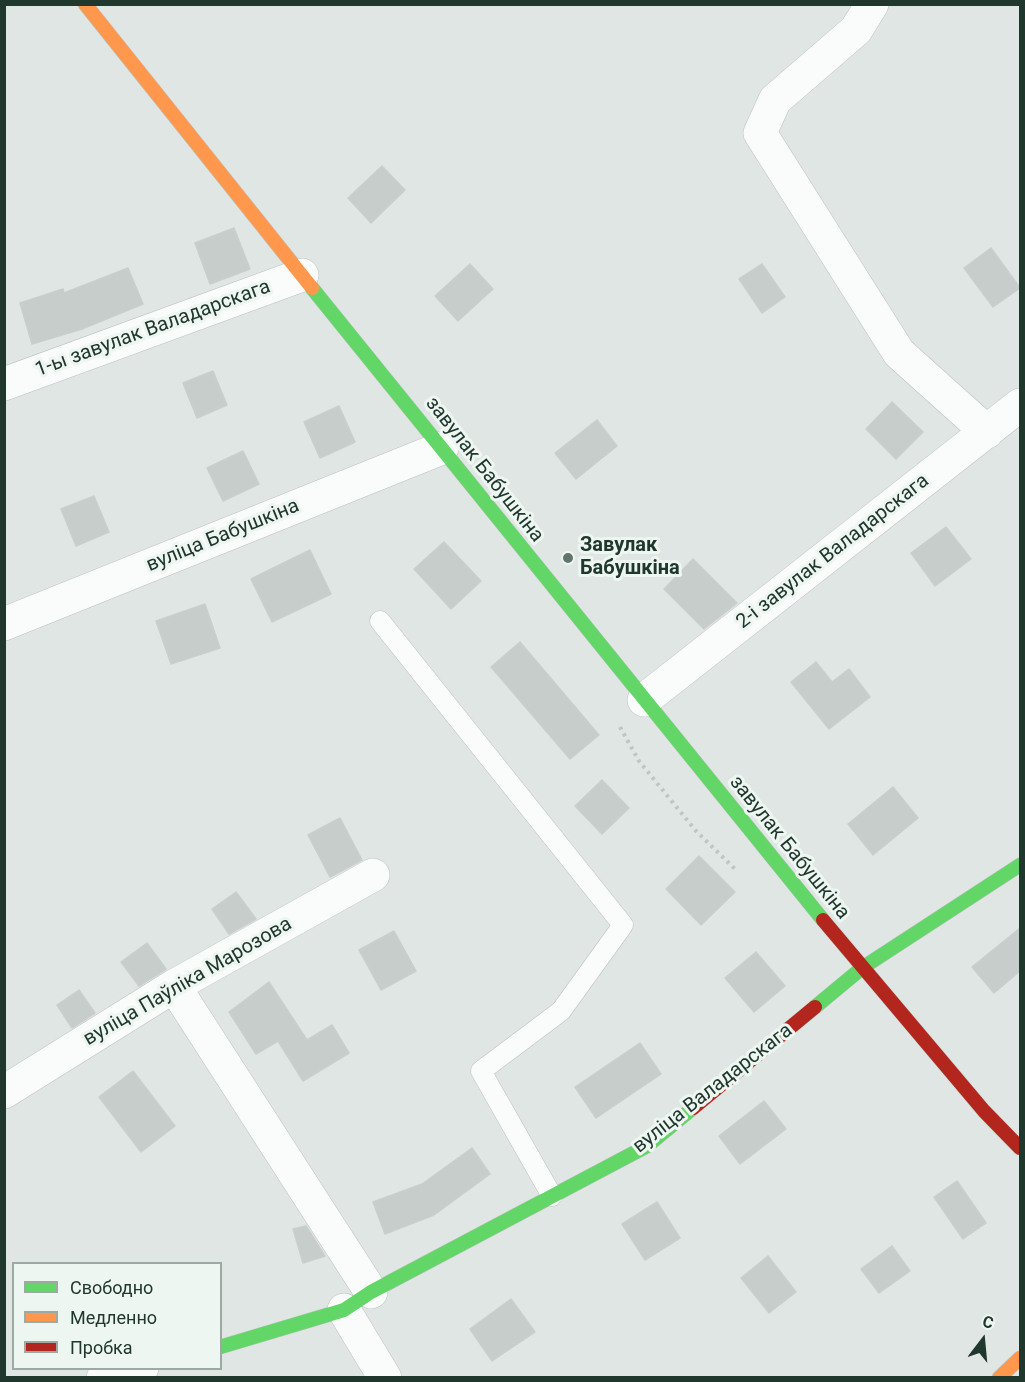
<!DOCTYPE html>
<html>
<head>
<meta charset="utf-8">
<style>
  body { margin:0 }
  #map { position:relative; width:1025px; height:1382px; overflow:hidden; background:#e0e6e3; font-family:Roboto,sans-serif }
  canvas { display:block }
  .frame { position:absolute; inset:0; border:6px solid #20372e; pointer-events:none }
  .legend { position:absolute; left:12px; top:1262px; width:210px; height:108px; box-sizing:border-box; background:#eef6f1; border:2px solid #9caaa3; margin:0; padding:8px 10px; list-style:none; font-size:18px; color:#20372e }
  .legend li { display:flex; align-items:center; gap:12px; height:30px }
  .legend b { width:30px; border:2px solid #9caaa3 }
  .north { position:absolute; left:953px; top:1310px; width:60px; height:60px; -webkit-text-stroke:4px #eef6f1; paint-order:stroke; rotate:16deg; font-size:16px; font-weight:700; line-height:24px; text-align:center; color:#20372e }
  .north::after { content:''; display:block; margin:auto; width:21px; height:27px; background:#20372e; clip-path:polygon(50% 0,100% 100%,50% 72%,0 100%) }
</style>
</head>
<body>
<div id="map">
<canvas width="1025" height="1382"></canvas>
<div class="frame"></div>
<ul class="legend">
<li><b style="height:8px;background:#63d668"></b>Свободно</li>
<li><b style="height:8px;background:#ff974d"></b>Медленно</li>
<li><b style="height:8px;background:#b3261e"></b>Пробка</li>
</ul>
<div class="north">С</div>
</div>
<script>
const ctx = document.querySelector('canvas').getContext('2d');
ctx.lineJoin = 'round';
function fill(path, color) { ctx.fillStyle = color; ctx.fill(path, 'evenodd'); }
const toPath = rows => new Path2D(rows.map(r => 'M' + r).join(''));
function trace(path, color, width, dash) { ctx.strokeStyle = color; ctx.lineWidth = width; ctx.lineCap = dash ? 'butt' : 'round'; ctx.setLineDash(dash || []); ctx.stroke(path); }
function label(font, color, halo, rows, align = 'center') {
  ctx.font = font + ' Roboto,sans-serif'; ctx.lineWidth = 6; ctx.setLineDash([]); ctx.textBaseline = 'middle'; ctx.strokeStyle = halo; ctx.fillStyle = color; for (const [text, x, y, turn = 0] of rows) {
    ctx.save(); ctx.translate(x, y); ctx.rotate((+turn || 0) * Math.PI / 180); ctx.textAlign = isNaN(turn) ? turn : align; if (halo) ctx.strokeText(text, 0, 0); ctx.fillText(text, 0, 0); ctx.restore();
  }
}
const building = toPath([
  [382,166,405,190,371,223,348,198,382,166],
  [234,228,250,269,210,284,195,243,234,228],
  [991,248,1020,288,993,307,964,268,991,248],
  [470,264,493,289,458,321,435,296,470,264],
  [762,264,785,297,762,313,739,279,762,264],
  [128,268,143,304,82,329,32,344,20,303,63,289,64,293,128,268],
  [213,371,227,405,197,418,183,383,213,371],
  [892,402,923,432,896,459,866,429,892,402],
  [339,406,355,442,320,458,304,422,339,406],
  [597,420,617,446,576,479,555,453,597,420],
  [243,451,259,484,223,501,207,468,243,451],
  [94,496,109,532,76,546,61,509,94,496],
  [946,527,971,559,935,586,911,553,946,527],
  [444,542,481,581,451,609,414,569,444,542],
  [310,550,331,594,272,622,251,579,310,550],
  [693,559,737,603,704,629,664,589,693,559],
  [205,604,220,648,171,664,156,621,205,604],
  [520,642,599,735,570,759,491,667,520,642],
  [816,662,832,682,849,669,870,697,829,729,791,682,816,662],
  [602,780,629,808,602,834,575,806,602,780],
  [893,787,918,818,873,855,848,824,893,787],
  [340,818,362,860,330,877,308,835,340,818],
  [699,856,735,892,701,925,666,889,699,856],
  [236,892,256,919,229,934,212,909,236,892],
  [1020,928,1020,971,994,993,972,967,1020,928],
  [394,931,416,971,381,990,359,950,394,931],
  [147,943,166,969,139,986,121,962,147,943],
  [756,952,785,986,754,1012,725,978,756,952],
  [269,982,307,1040,332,1025,349,1053,303,1081,278,1041,256,1054,229,1012,269,982],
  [79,990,95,1013,72,1028,57,1005,79,990],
  [640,1043,661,1074,596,1118,575,1087,640,1043],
  [133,1071,175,1126,141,1152,99,1097,133,1071],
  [764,1101,786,1129,740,1164,719,1136,764,1101],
  [472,1148,490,1174,434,1215,385,1234,373,1202,422,1184,472,1148],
  [957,1181,986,1223,963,1239,934,1197,957,1181],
  [657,1202,680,1238,645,1260,622,1224,657,1202],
  [306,1226,325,1256,303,1263,293,1229,306,1226],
  [892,1246,910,1271,879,1293,861,1269,892,1246],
  [768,1256,796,1292,769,1313,741,1278,768,1256],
  [511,1299,535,1332,492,1361,470,1329,511,1299]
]);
const path = toPath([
  [620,727,639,761,696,831,735,869]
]);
const lane = toPath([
  [380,621,623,925,561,1011,481,1071,552,1196]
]);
const street = toPath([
  [872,4,856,30,775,100,760,133,899,353,987,432],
  [4,384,302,275],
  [4,624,442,448],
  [644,700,1020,405],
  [174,986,371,1292],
  [4,1092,174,986,373,875],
  [344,1310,385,1378],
  [103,1378,142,1368]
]);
const fast = toPath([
  [312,288,823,920],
  [815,1007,862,968,1020,865],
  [220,1347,344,1310,371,1292,647,1146,693,1108]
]);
const slow = toPath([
  [85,4,312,288],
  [999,1378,1020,1358]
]);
const jam = toPath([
  [823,920,984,1111,1020,1148],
  [693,1108,815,1007]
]);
const markers = [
  [568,558,6,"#63746d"]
];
const streetNames = [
  ["1-ы завулак Валадарскага",153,329,-20],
  ["завулак Бабушкіна",484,470,52],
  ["вуліца Бабушкіна",223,536,-22],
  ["2-і завулак Валадарскага",833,552,-38],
  ["завулак Бабушкіна",789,848,51],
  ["вуліца Паўліка Марозова",188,982,-30],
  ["вуліца Валадарскага",713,1089,-38]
];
const poiNames = [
  ["Завулак",580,546],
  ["Бабушкіна",580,569]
];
fill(building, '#c7cdca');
trace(building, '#c9cfcc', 1.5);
trace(lane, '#bdc2c0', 21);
trace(street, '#bdc2c0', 34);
trace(fast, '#bdc4c0', 15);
trace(slow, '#bdc4c0', 15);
trace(jam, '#bdc4c0', 15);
trace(path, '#bfc6c3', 4, [3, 4.5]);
trace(lane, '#fafbfb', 20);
trace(street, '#fafbfb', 33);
trace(fast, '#63d668', 14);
trace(slow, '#ff974d', 14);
trace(jam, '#b3261e', 14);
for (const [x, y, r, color] of markers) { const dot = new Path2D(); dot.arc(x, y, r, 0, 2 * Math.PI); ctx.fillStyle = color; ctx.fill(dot); trace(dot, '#eef6f1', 2); }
label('20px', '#20372e', '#eef6f1', streetNames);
label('bold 20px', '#20372e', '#eef6f1', poiNames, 'left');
</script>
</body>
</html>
